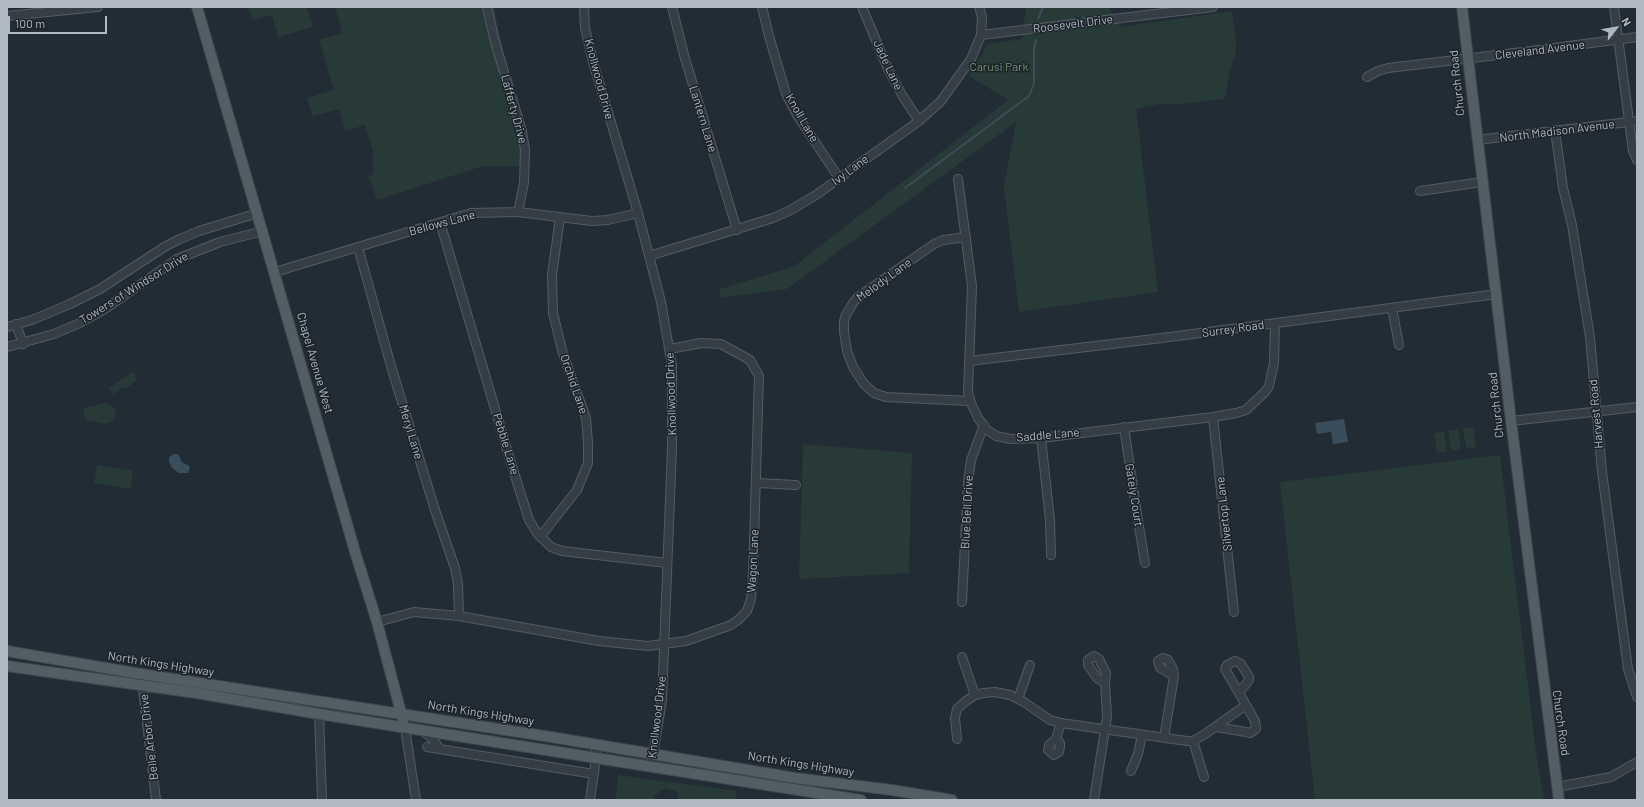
<!DOCTYPE html>
<html>
<head>
<meta charset="utf-8">
<style>
  body { margin:0 }
  #map { position:relative; width:1644px; height:807px; overflow:hidden; background:#222c34; font-family:Barlow,sans-serif }
  canvas { display:block }
  .frame { position:absolute; inset:0; border:8px solid #b0b9c1; pointer-events:none }
  .north { position:absolute; left:1596px; top:8px; width:40px; height:40px; -webkit-text-stroke:3px #1b2329; paint-order:stroke; rotate:59deg; font-size:11px; font-weight:700; line-height:16px; text-align:center; color:#b0b9c1 }
  .north::after { content:''; display:block; margin:auto; width:14px; height:18px; background:#b0b9c1; clip-path:polygon(50% 0,100% 100%,50% 72%,0 100%) }
  .scale { position:absolute; left:8px; top:16px; width:99px; height:18px; box-sizing:border-box; border:2px solid #b0b9c1; border-top:0; padding-left:5px; font-size:12px; line-height:14px; white-space:nowrap; color:#b0b9c1; -webkit-text-stroke:3px #1b2329; paint-order:stroke }
</style>
</head>
<body>
<div id="map">
<canvas width="1644" height="807"></canvas>
<div class="frame"></div>
<div class="north">N</div>
<div class="scale">100 m</div>
</div>
<script>
const ctx = document.querySelector('canvas').getContext('2d');
ctx.lineJoin = 'round';
function fill(path, color) { ctx.fillStyle = color; ctx.fill(path, 'evenodd'); }
const toPath = rows => new Path2D(rows.map(r => 'M' + r).join(''));
function trace(path, color, width, dash) { ctx.strokeStyle = color; ctx.lineWidth = width; ctx.lineCap = dash ? 'butt' : 'round'; ctx.setLineDash(dash || []); ctx.stroke(path); }
function label(font, color, halo, rows, align = 'center') {
  ctx.font = font + ' Barlow,sans-serif'; ctx.lineWidth = 3; ctx.setLineDash([]); ctx.textBaseline = 'middle'; ctx.strokeStyle = halo; ctx.fillStyle = color; for (const [text, x, y, turn = 0] of rows) {
    ctx.save(); ctx.translate(x, y); ctx.rotate((+turn || 0) * Math.PI / 180); ctx.textAlign = isNaN(turn) ? turn : align; if (halo) ctx.strokeText(text, 0, 0); ctx.fillText(text, 0, 0); ctx.restore();
  }
}
const green = toPath([
  [248,7,307,7,313,27,278,37,272,15,252,20],
  [335,7,494,7,527,166,483,166,377,200,369,176,373,174,373,151,365,125,345,131,339,109,312,116,307,98,334,90,319,40,342,33],
  [1026,7,1110,7,1110,10,1120,27,1232,11,1236,40,1236,51,1229,74,1226,95,1224,99,1180,104,1159,104,1136,109,1158,292,1019,312,1004,187,1016,122,787,289,719,298,720,289,793,267,1008,100,969,76,988,44,1022,39],
  [134,371,136,381,127,388,123,387,113,394,109,388],
  [106,403,113,407,115,412,115,416,112,422,106,424,87,420,85,418,83,414,84,409,87,407],
  [1473,427,1476,447,1466,448,1463,428],
  [1458,429,1461,449,1451,450,1448,431],
  [1444,432,1447,451,1437,453,1434,433],
  [803,444,912,453,909,573,799,579],
  [1500,455,1537,760,1544,800,1315,800,1280,482],
  [97,465,133,471,130,489,94,483],
  [618,775,736,791,736,800,678,800,678,792,665,788,654,796,654,800,616,800]
]);
const water = toPath([
  [1344,419,1348,442,1333,444,1331,432,1317,434,1315,423],
  [174,454,178,454,182,462,189,466,190,468,188,473,179,473,172,468,169,461,169,457]
]);
const stream = toPath([
  [1038,19,1043,7],
  [905,188,1029,96,1034,83,1034,49,1036,40]
]);
const minor = toPath([
  [487,7,495,42,522,131,525,150,524,183,518,212],
  [584,7,585,28,593,62,638,213,661,302,672,366,672,448,662,700,651,767],
  [672,7,684,55,737,230],
  [762,7,769,36,786,94,797,115,839,178],
  [862,7,888,69,902,95,919,121],
  [1614,7,1633,151,1637,160],
  [7,16,98,7],
  [981,35,1213,7],
  [1367,77,1378,71,1388,68,1531,51,1637,37],
  [1555,130,1563,188,1572,225,1590,337,1602,472,1628,669,1637,697],
  [1477,140,1637,121],
  [958,179,972,286,968,392,971,403,978,418,986,429,996,436,1011,439,1041,438,1213,417,1236,413,1246,410,1265,392,1269,386,1274,363,1275,323],
  [1420,191,1482,182],
  [440,222,511,463,529,520,537,533,551,547,562,551,667,563],
  [966,237,943,240,934,244,858,297,853,303,846,315,844,321,844,332,847,351,853,367,864,384,874,393,886,397,970,401],
  [358,247,391,366,435,510,455,568,458,584,459,616],
  [649,256,773,218,789,211,816,195,919,121,941,101,971,59,981,35,982,17,979,7],
  [275,272,471,213,518,212,592,221,608,220,638,213],
  [1392,308,1399,345],
  [16,324,23,344],
  [7,327,32,320,70,304,100,289,166,246,180,239,199,231,258,213],
  [7,347,54,334,80,323,105,309,177,259,220,242,263,231],
  [969,361,1162,338,1497,294],
  [1213,417,1234,612],
  [1511,421,1637,407],
  [1124,427,1137,514,1145,563],
  [1041,438,1050,520,1051,555],
  [757,483,796,485],
  [540,537,577,490,588,463,588,443,586,418,563,354,553,313,552,275,560,217],
  [962,602,968,482,971,460,984,425],
  [377,622,414,612,459,616,599,641,648,646,686,641,731,625,738,620,747,611,751,599,753,574,759,376,750,360,721,344,701,343,670,349],
  [1094,656,1099,659,1106,673,1105,683,1097,678,1088,665,1088,660,1094,656],
  [962,657,975,695],
  [1163,658,1168,660,1173,669,1174,676,1160,668,1158,661,1163,658],
  [1235,661,1241,664,1249,677,1249,680,1239,693,1225,669,1227,665,1235,661],
  [142,681,156,800],
  [1018,699,1030,665],
  [319,714,322,800],
  [1216,727,1246,732,1250,733,1256,729,1255,721,1239,693],
  [405,728,416,800],
  [423,731,432,738,440,749],
  [1164,738,1174,676],
  [957,739,955,718,957,709,966,701,975,695,984,693,995,692,1010,695,1024,702,1050,720,1061,723,1187,741,1193,741,1205,734,1246,705],
  [1056,739,1060,743,1060,747,1059,752,1054,755,1048,750,1049,745,1056,739],
  [1056,739,1061,723],
  [1193,741,1204,777],
  [427,747,594,774],
  [1131,771,1138,754,1142,735],
  [1557,787,1611,777,1637,762],
  [590,800,596,758,596,744],
  [1094,800,1107,716,1105,683]
]);
const major = toPath([
  [197,7,356,555,377,622,403,720],
  [1462,7,1511,421,1559,800],
  [7,651,141,674,551,737,795,778,892,790,952,800],
  [7,666,196,693,319,714,861,800]
]);
const streetNames = [
  ["Roosevelt Drive",1073,24,-7],
  ["Cleveland Avenue",1540,50,-7],
  ["Jade Lane",888,65,65],
  ["Knollwood Drive",599,79,75],
  ["Church Road",1457,83,-96],
  ["Lafferty Drive",514,109,75],
  ["Knoll Lane",802,118,60],
  ["Lantern Lane",703,119,73],
  ["North Madison Avenue",1557,131,-7],
  ["Ivy Lane",850,170,-36],
  ["Bellows Lane",442,223,-15],
  ["Melody Lane",884,280,-36],
  ["Towers of Windsor Drive",134,288,-32],
  ["Surrey Road",1233,329,-8],
  ["Chapel Avenue West",315,363,74],
  ["Orchid Lane",574,384,71],
  ["Knollwood Drive",671,394,-92],
  ["Church Road",1496,405,-96],
  ["Harvest Road",1596,414,-95],
  ["Meryl Lane",411,432,73],
  ["Saddle Lane",1048,435,-5],
  ["Pebble Lane",506,444,73],
  ["Gately Court",1134,495,81],
  ["Blue Bell Drive",967,512,-87],
  ["Silvertop Lane",1224,514,-96],
  ["Wagon Lane",753,561,-87],
  ["North Kings Highway",161,664,9],
  ["North Kings Highway",481,713,9],
  ["Knollwood Drive",657,717,-83],
  ["Church Road",1561,723,82],
  ["Belle Arbor Drive",149,737,-97],
  ["North Kings Highway",801,764,9]
];
const parkNames = [
  ["Carusi Park",999,67]
];
fill(green, '#283a37');
fill(water, '#394d5b');
trace(stream, '#394d5b', 2);
trace(minor, '#535c62', 10);
trace(major, '#3f474e', 12);
trace(minor, '#353e45', 8);
trace(major, '#535d64', 10);
label('12px', '#b0b9c1', '#1b2329', streetNames);
label('12px', '#719474', '#1b2329', parkNames);
</script>
</body>
</html>
